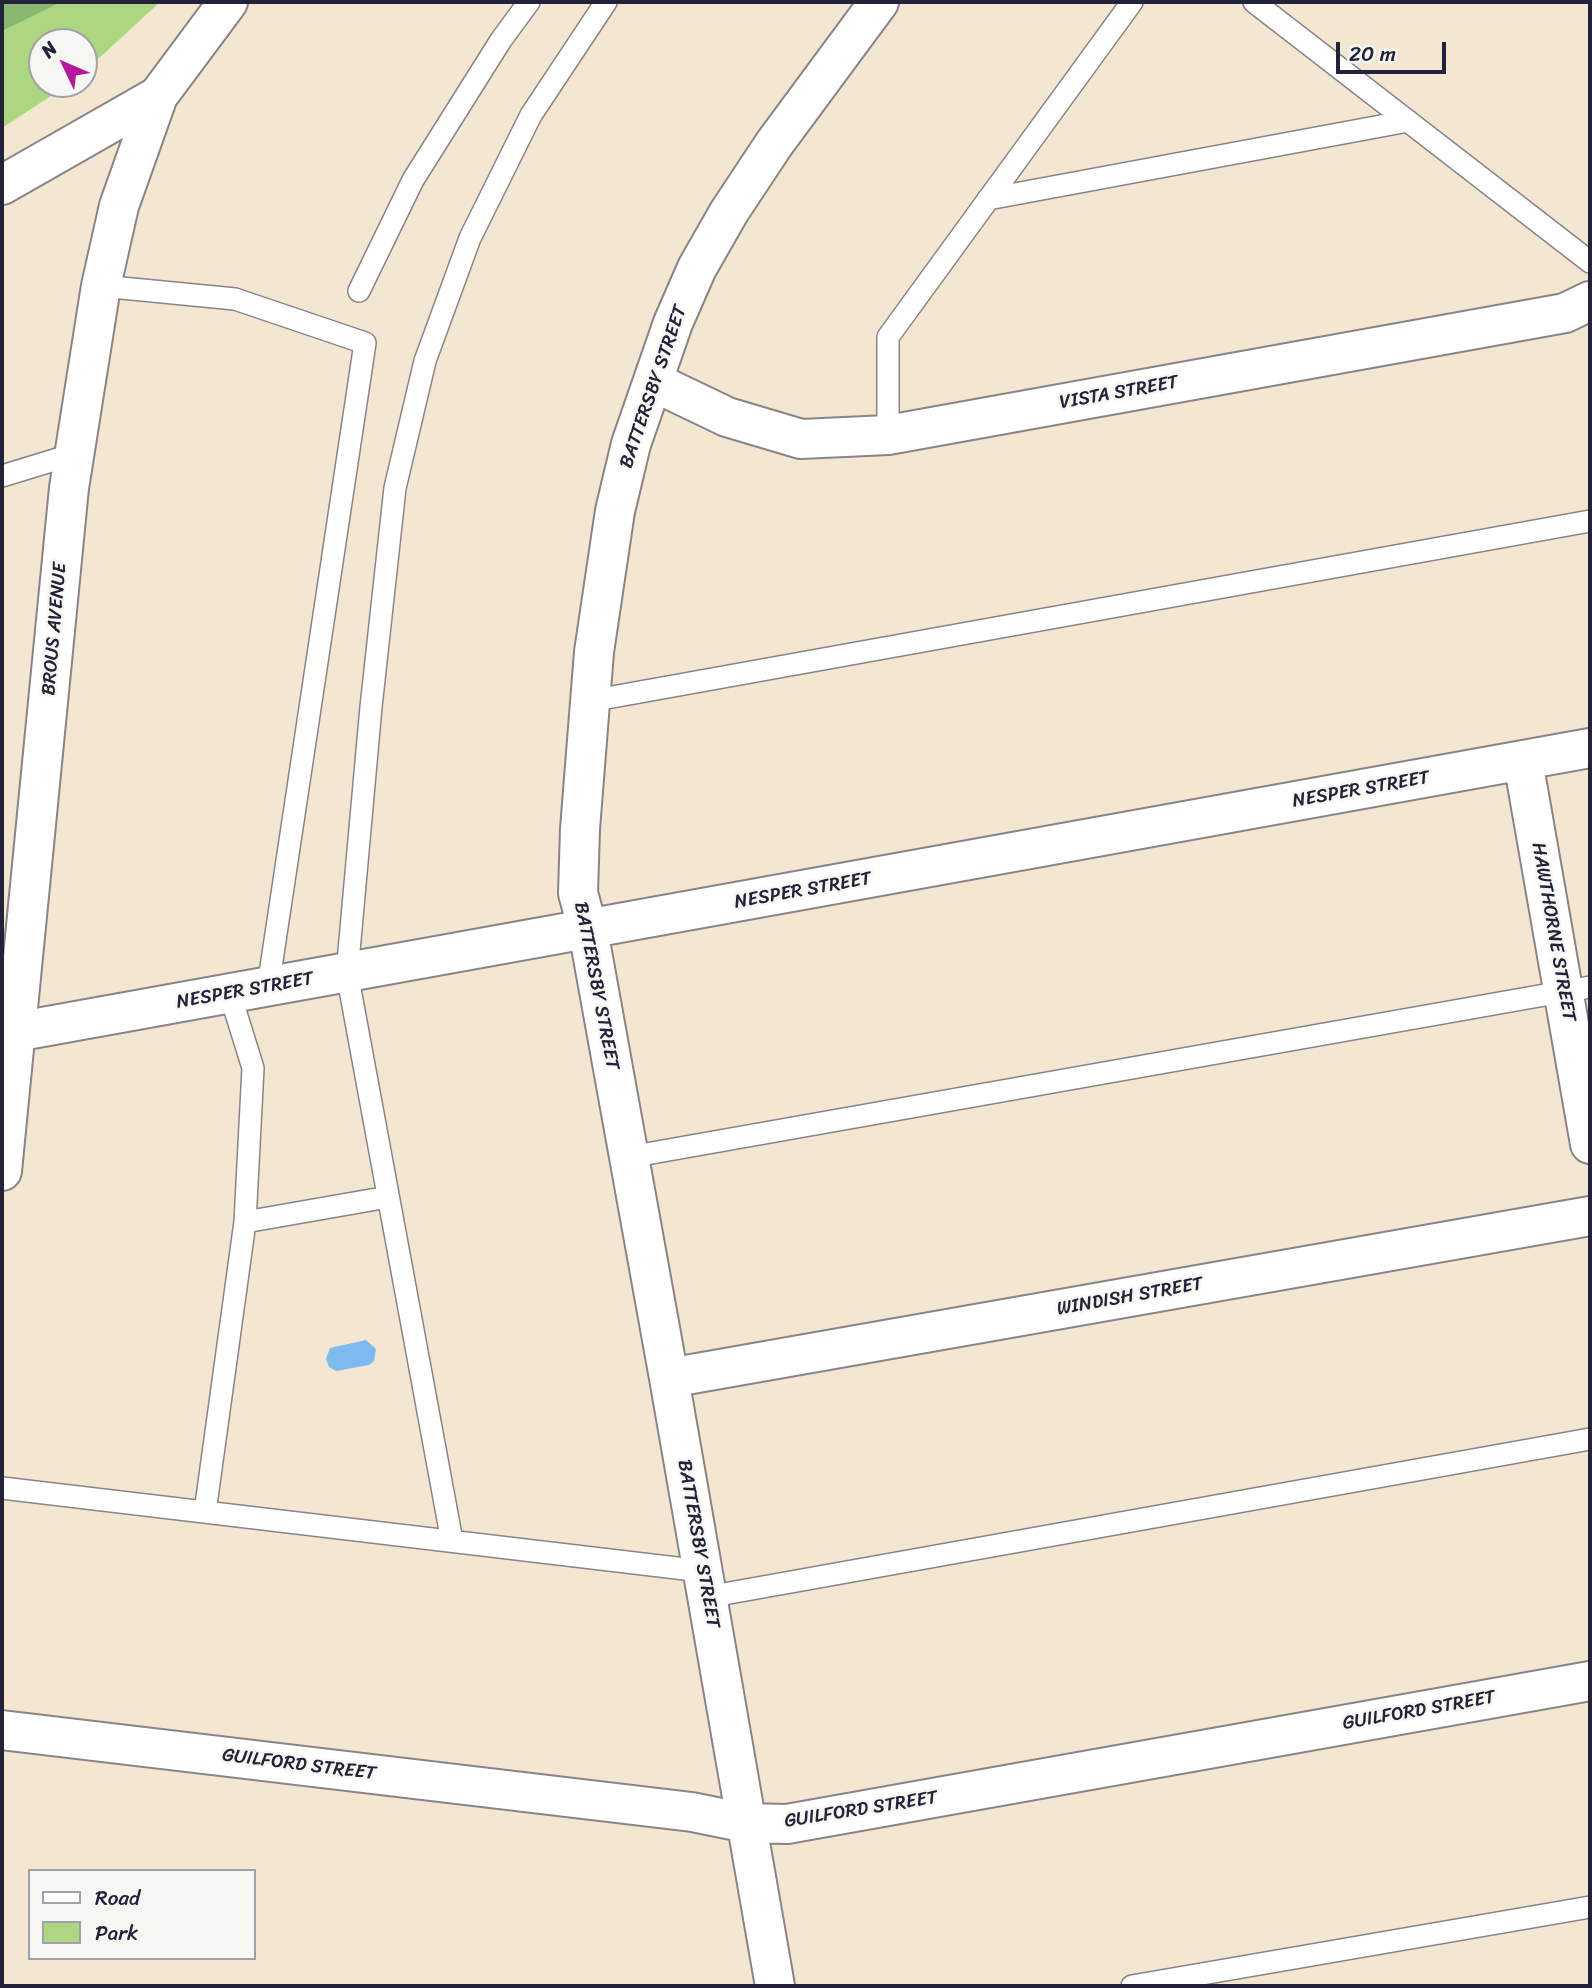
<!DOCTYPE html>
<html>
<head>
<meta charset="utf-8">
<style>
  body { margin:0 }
  #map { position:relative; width:1592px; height:1988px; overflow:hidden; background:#f3e7d2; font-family:Sriracha,sans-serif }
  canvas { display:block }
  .frame { position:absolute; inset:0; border:4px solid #22223b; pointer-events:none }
  .legend { position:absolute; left:28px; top:1869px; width:228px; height:91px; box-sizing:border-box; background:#f6f6f2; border:2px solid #a1a1a9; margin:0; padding:9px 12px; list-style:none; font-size:21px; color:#22223b }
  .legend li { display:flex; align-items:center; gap:14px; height:35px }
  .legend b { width:35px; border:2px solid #a1a1a9 }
  .north { position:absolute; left:28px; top:28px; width:70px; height:70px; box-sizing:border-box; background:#f6f6f2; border:2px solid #a1a1a9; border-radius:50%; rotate:314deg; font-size:19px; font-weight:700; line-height:28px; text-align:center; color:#22223b }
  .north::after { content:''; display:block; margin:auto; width:24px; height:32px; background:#b5179e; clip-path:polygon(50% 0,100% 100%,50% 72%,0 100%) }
  .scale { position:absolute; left:1336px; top:42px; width:110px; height:32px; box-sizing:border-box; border:4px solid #22223b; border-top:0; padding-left:9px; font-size:21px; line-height:24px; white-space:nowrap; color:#22223b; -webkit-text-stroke:5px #f6f6f2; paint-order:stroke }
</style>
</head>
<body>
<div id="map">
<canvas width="1592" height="1988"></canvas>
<div class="frame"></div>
<ul class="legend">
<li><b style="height:9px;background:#fff"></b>Road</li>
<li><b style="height:19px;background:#add681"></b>Park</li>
</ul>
<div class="north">N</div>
<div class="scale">20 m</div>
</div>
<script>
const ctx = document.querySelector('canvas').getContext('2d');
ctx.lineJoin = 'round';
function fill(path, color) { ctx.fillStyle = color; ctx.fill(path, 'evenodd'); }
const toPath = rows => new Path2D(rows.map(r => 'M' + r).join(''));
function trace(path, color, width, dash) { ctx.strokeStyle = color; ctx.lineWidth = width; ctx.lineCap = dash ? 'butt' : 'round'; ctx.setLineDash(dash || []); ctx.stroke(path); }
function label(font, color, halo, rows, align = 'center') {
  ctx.font = font + ' Sriracha,sans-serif'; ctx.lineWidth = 5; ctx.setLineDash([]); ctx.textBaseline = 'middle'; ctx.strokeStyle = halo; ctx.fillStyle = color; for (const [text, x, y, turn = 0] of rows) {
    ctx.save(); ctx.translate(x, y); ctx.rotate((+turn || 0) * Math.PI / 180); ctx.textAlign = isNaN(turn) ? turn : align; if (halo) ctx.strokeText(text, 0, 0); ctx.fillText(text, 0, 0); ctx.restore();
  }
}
const green = toPath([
  [2,2,160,2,84,72,84,42,42,42,42,84,69,84,2,128]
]);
const forest = toPath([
  [2,2,61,2,2,31]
]);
const water = toPath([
  [366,1340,376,1349,374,1361,369,1365,336,1371,329,1367,326,1359,330,1348]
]);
const lane = toPath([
  [1254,2,1590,262],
  [988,199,1408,121],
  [101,286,235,299,365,343,268,987],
  [359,291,413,180,501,40,529,2],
  [888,435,888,337,1132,2],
  [2,476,74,454],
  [590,701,1590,521],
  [629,1157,1590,987],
  [245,1222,388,1197],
  [2,1488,702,1571],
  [205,1512,245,1222,253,1068,230,994],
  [452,1541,347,973,371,707,395,488,425,361,470,238,531,115,606,2],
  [707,1597,1590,1439],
  [1132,1986,1590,1907]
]);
const street = toPath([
  [2,185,158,96],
  [654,382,727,417,801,439,888,435,1565,313,1590,301],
  [1523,761,1590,1144],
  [15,1032,1590,748],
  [2,1171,69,488,101,286,119,206,158,96,228,2],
  [669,1378,1590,1216],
  [2,1730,692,1812,746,1823,787,1824,1590,1681],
  [775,1986,669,1378,588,930,578,893,580,829,594,652,615,511,631,444,673,323,697,268,729,212,774,144,879,2]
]);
const streetNames = [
  ["BATTERSBY STREET",654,387,-71],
  ["VISTA STREET",1119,393,-10],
  ["BROUS AVENUE",55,629,-85],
  ["NESPER STREET",1361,790,-10],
  ["NESPER STREET",803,891,-10],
  ["HAWTHORNE STREET",1553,932,80],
  ["BATTERSBY STREET",596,986,79],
  ["NESPER STREET",245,991,-10],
  ["WINDISH STREET",1130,1297,-10],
  ["BATTERSBY STREET",698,1544,80],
  ["GUILFORD STREET",1419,1711,-10],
  ["GUILFORD STREET",299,1765,7],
  ["GUILFORD STREET",861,1810,-9]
];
fill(green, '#add681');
fill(forest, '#8ab76f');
fill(water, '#7dbaf0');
trace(lane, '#8a8486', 24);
trace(street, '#8a8486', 42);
trace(lane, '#fff', 21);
trace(street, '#fff', 38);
label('19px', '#22223b', '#f6f6f2', streetNames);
</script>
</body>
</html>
